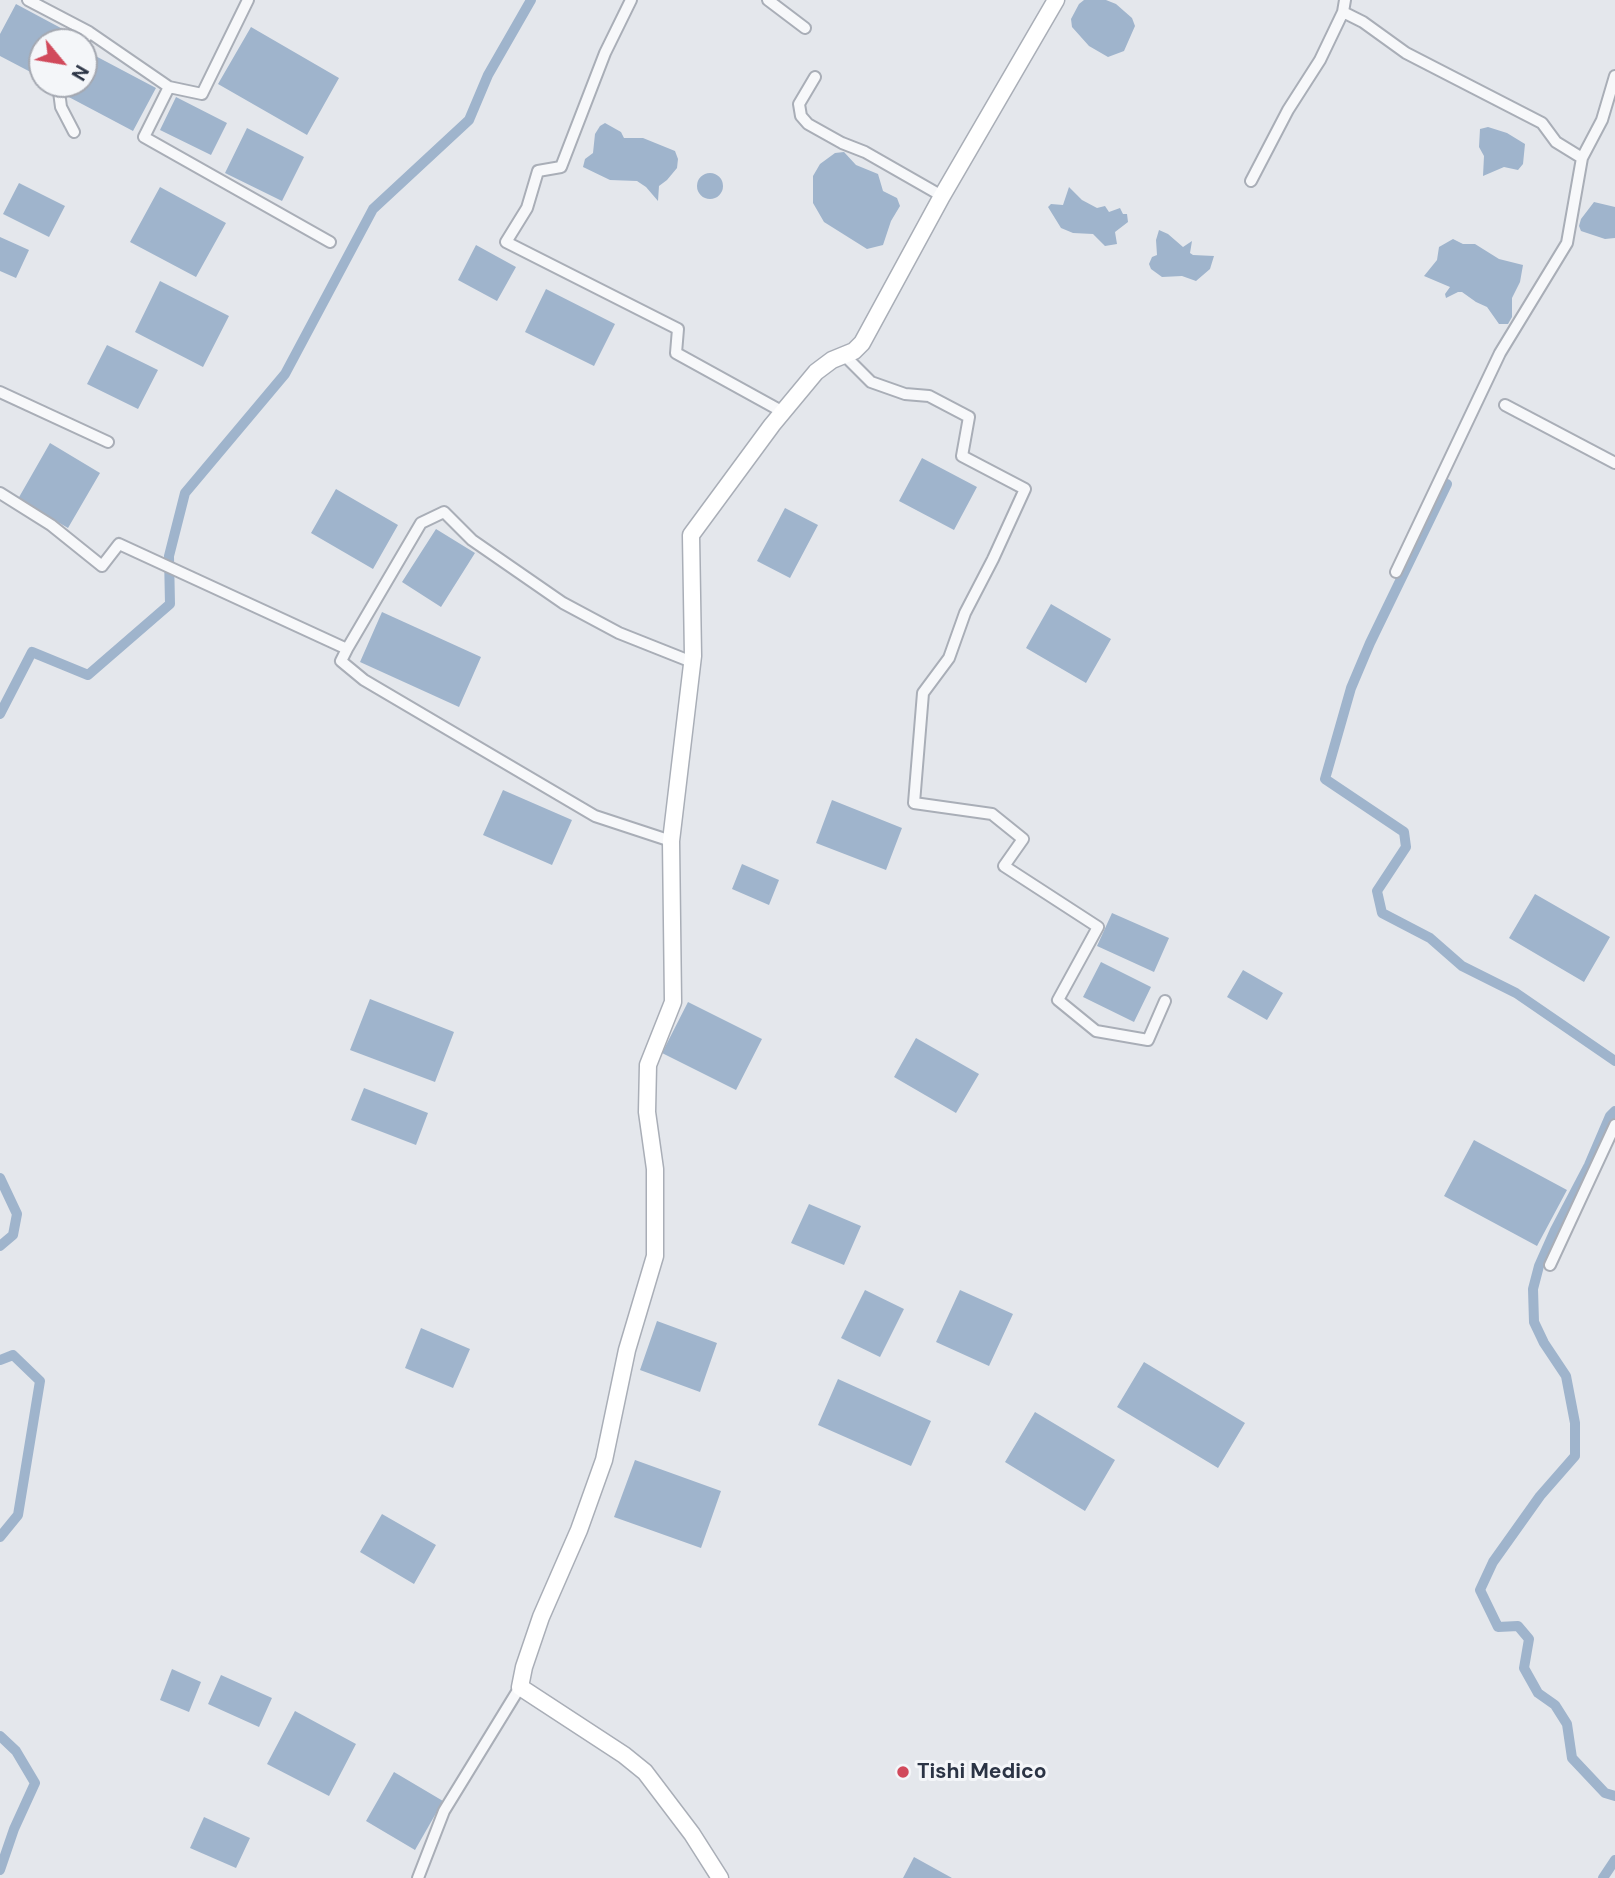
<!DOCTYPE html>
<html>
<head>
<meta charset="utf-8">
<style>
  body { margin:0 }
  #map { position:relative; width:1615px; height:1878px; overflow:hidden; background:#e4e7ec; font-family:"DM Sans",sans-serif }
  canvas { display:block }
  .north { position:absolute; left:28px; top:28px; width:70px; height:70px; box-sizing:border-box; background:#f4f6f9; border:2px solid #a4a8b1; border-radius:50%; rotate:120deg; font-size:19px; font-weight:700; line-height:28px; text-align:center; color:#2b3445 }
  .north::after { content:''; display:block; margin:auto; width:24px; height:32px; background:#d1495b; clip-path:polygon(50% 0,100% 100%,50% 72%,0 100%) }
</style>
</head>
<body>
<div id="map">
<canvas width="1615" height="1878"></canvas>
<div class="north">N</div>
</div>
<script>
const ctx = document.querySelector('canvas').getContext('2d');
ctx.lineJoin = 'round';
function fill(path, color) { ctx.fillStyle = color; ctx.fill(path, 'evenodd'); }
const toPath = rows => new Path2D(rows.map(r => 'M' + r).join(''));
function trace(path, color, width, dash) { ctx.strokeStyle = color; ctx.lineWidth = width; ctx.lineCap = dash ? 'butt' : 'round'; ctx.setLineDash(dash || []); ctx.stroke(path); }
function label(font, color, halo, rows, align = 'center') {
  ctx.font = font + ' "DM Sans",sans-serif'; ctx.lineWidth = 6; ctx.setLineDash([]); ctx.textBaseline = 'middle'; ctx.strokeStyle = halo; ctx.fillStyle = color; for (const [text, x, y, turn = 0] of rows) {
    ctx.save(); ctx.translate(x, y); ctx.rotate((+turn || 0) * Math.PI / 180); ctx.textAlign = isNaN(turn) ? turn : align; if (halo) ctx.strokeText(text, 0, 0); ctx.fillText(text, 0, 0); ctx.restore();
  }
}
const water = toPath([
  [1084,0,1106,0,1116,4,1132,18,1135,26,1124,51,1108,57,1089,46,1072,27,1071,19,1079,4],
  [16,4,72,34,68,42,42,42,42,78,0,56,0,34],
  [251,27,339,78,307,135,218,84],
  [88,52,156,88,133,131,65,95,71,84,84,84,84,59],
  [176,97,227,123,211,155,160,130],
  [605,123,621,132,624,138,643,138,675,151,678,159,677,168,667,180,659,186,658,201,646,187,637,181,610,180,583,167,585,159,593,153,595,134,600,126],
  [1488,127,1507,133,1525,144,1523,164,1518,170,1504,167,1483,176,1484,156,1479,147,1480,129],
  [247,128,304,157,282,201,225,173],
  [844,152,856,165,878,174,883,191,897,198,900,206,891,221,883,245,867,249,824,222,813,203,813,176,820,164,835,153],
  '697 186a13 13 0 1 1 26 0a13 13 0 1 1-26 0Z',
  [19,183,65,206,49,237,3,214],
  [160,187,226,223,196,277,130,242],
  [1069,187,1082,200,1097,208,1105,206,1109,212,1120,208,1123,214,1127,214,1128,222,1115,232,1117,244,1105,246,1093,234,1073,233,1061,228,1048,207,1051,204,1063,205],
  [1594,202,1615,207,1615,238,1605,239,1581,231,1579,226,1581,219],
  [1159,230,1168,234,1183,247,1192,241,1190,253,1193,255,1214,256,1210,269,1196,281,1182,276,1162,277,1151,269,1149,264,1152,257,1157,255,1156,240],
  [0,237,29,250,16,278,0,271],
  [1453,239,1463,244,1475,244,1499,259,1523,265,1520,282,1512,298,1512,317,1508,324,1499,324,1487,307,1476,302,1462,292,1458,292,1446,298,1445,294,1450,287,1424,276,1437,260,1439,247],
  [476,245,516,267,497,301,458,280],
  [160,281,229,316,203,367,135,332],
  [546,289,615,324,594,366,525,332],
  [107,345,158,370,138,409,87,384],
  [50,443,100,473,68,528,18,499],
  [922,458,977,487,954,530,899,501],
  [336,489,398,525,373,569,311,533],
  [785,508,818,525,790,578,757,561],
  [436,529,475,553,441,607,402,582],
  [1051,604,1111,639,1086,683,1026,648],
  [382,612,481,657,459,707,360,662],
  [503,790,572,820,552,865,483,835],
  [832,800,902,828,886,870,816,843],
  [742,864,779,880,769,905,732,889],
  [1535,894,1610,937,1584,982,1509,938],
  [1112,913,1169,938,1154,972,1097,946],
  [1101,962,1151,987,1134,1022,1083,997],
  [1243,970,1283,993,1267,1020,1227,997],
  [370,999,454,1032,435,1082,350,1050],
  [688,1002,762,1039,736,1090,662,1053],
  [916,1038,979,1074,956,1113,894,1077],
  [364,1088,428,1113,416,1145,351,1120],
  [1474,1140,1567,1190,1537,1246,1444,1196],
  [809,1204,861,1226,844,1265,791,1243],
  [865,1290,904,1309,880,1357,841,1338],
  [960,1290,1013,1314,989,1366,936,1342],
  [657,1321,717,1343,700,1392,640,1370],
  [421,1328,470,1349,453,1388,405,1368],
  [1144,1362,1245,1423,1218,1468,1117,1407],
  [838,1379,931,1421,911,1466,818,1425],
  [1035,1412,1115,1460,1085,1511,1005,1462],
  [635,1460,721,1491,701,1548,614,1517],
  [382,1514,436,1545,414,1584,360,1552],
  [172,1669,201,1682,189,1712,160,1700],
  [221,1675,272,1698,259,1727,208,1704],
  [295,1711,356,1744,329,1796,267,1764],
  [394,1772,443,1801,415,1850,366,1821],
  [204,1817,250,1838,236,1868,190,1848],
  [914,1857,952,1878,903,1878]
]);
const canal = toPath([
  [1447,484,1370,643,1351,688,1325,779,1404,832,1406,847,1377,891,1382,913,1430,938,1462,966,1516,993,1615,1061],
  [0,714,32,652,88,675,170,604,169,556,185,493,285,374,373,209,469,120,488,75,531,0],
  [1615,1111,1610,1116,1589,1165,1555,1230,1539,1266,1533,1289,1534,1322,1544,1343,1566,1376,1575,1423,1575,1456,1540,1496,1493,1562,1480,1590,1498,1627,1518,1626,1529,1639,1524,1668,1538,1693,1555,1705,1567,1724,1572,1758,1605,1793,1615,1796],
  [0,1178,17,1214,13,1235,0,1246],
  [0,1360,13,1355,40,1381,18,1515,0,1537],
  [0,1736,16,1751,35,1783,14,1829,0,1870],
  [1603,1878,1615,1860]
]);
const street = toPath([
  [28,0,89,32,83,42],
  [631,0,605,53,561,167,538,171,527,208,506,242,678,329,676,353,783,412],
  [768,0,805,28],
  [1345,0,1343,12,1363,22,1406,53,1542,123,1556,142,1582,158],
  [89,32,169,87,202,94,248,0],
  [815,77,799,104,801,116,808,124,842,143,865,152,942,196],
  [58,84,61,107,74,132],
  [169,87,144,137,330,242],
  [1251,181,1288,110,1320,60,1343,12],
  [844,355,871,382,905,394,929,396,969,417,962,456,1025,489,993,559,965,613,949,658,923,693,914,803,992,814,1023,839,1004,866,1098,927,1058,1000,1096,1031,1148,1040,1165,1001],
  [0,392,108,442],
  [1505,405,1615,463],
  [0,493,51,525,102,566,119,544,347,649,341,661,364,680,595,816,671,841],
  [1396,572,1500,353,1567,243,1582,158,1602,120,1615,76],
  [347,649,421,523,444,512,472,540,563,603,619,633,692,662],
  [1550,1265,1615,1125],
  [418,1878,444,1811,520,1687]
]);
const secondary = toPath([
  [720,1878,692,1834,645,1772,624,1755,520,1687,524,1667,541,1617,579,1530,604,1460,627,1350,655,1256,655,1169,647,1112,648,1065,673,1002,671,841,693,656,691,535,772,425,816,372,832,360,854,351,862,343,942,196,1056,0]
]);
const markers = [
  [903,1772,7,"#d1495b"]
];
const poiNames = [
  ["Tishi Medico",917,1772]
];
fill(water, '#9fb4cc');
trace(canal, '#9fb4cc', 10);
trace(street, '#a9aeb7', 14);
trace(secondary, '#a9aeb7', 19);
trace(street, '#f7f8fa', 10);
trace(secondary, '#fff', 16);
for (const [x, y, r, color] of markers) { const dot = new Path2D(); dot.arc(x, y, r, 0, 2 * Math.PI); ctx.fillStyle = color; ctx.fill(dot); trace(dot, '#f4f6f9', 2.5); }
label('bold 21px', '#2b3445', '#f4f6f9', poiNames, 'left');
</script>
</body>
</html>
